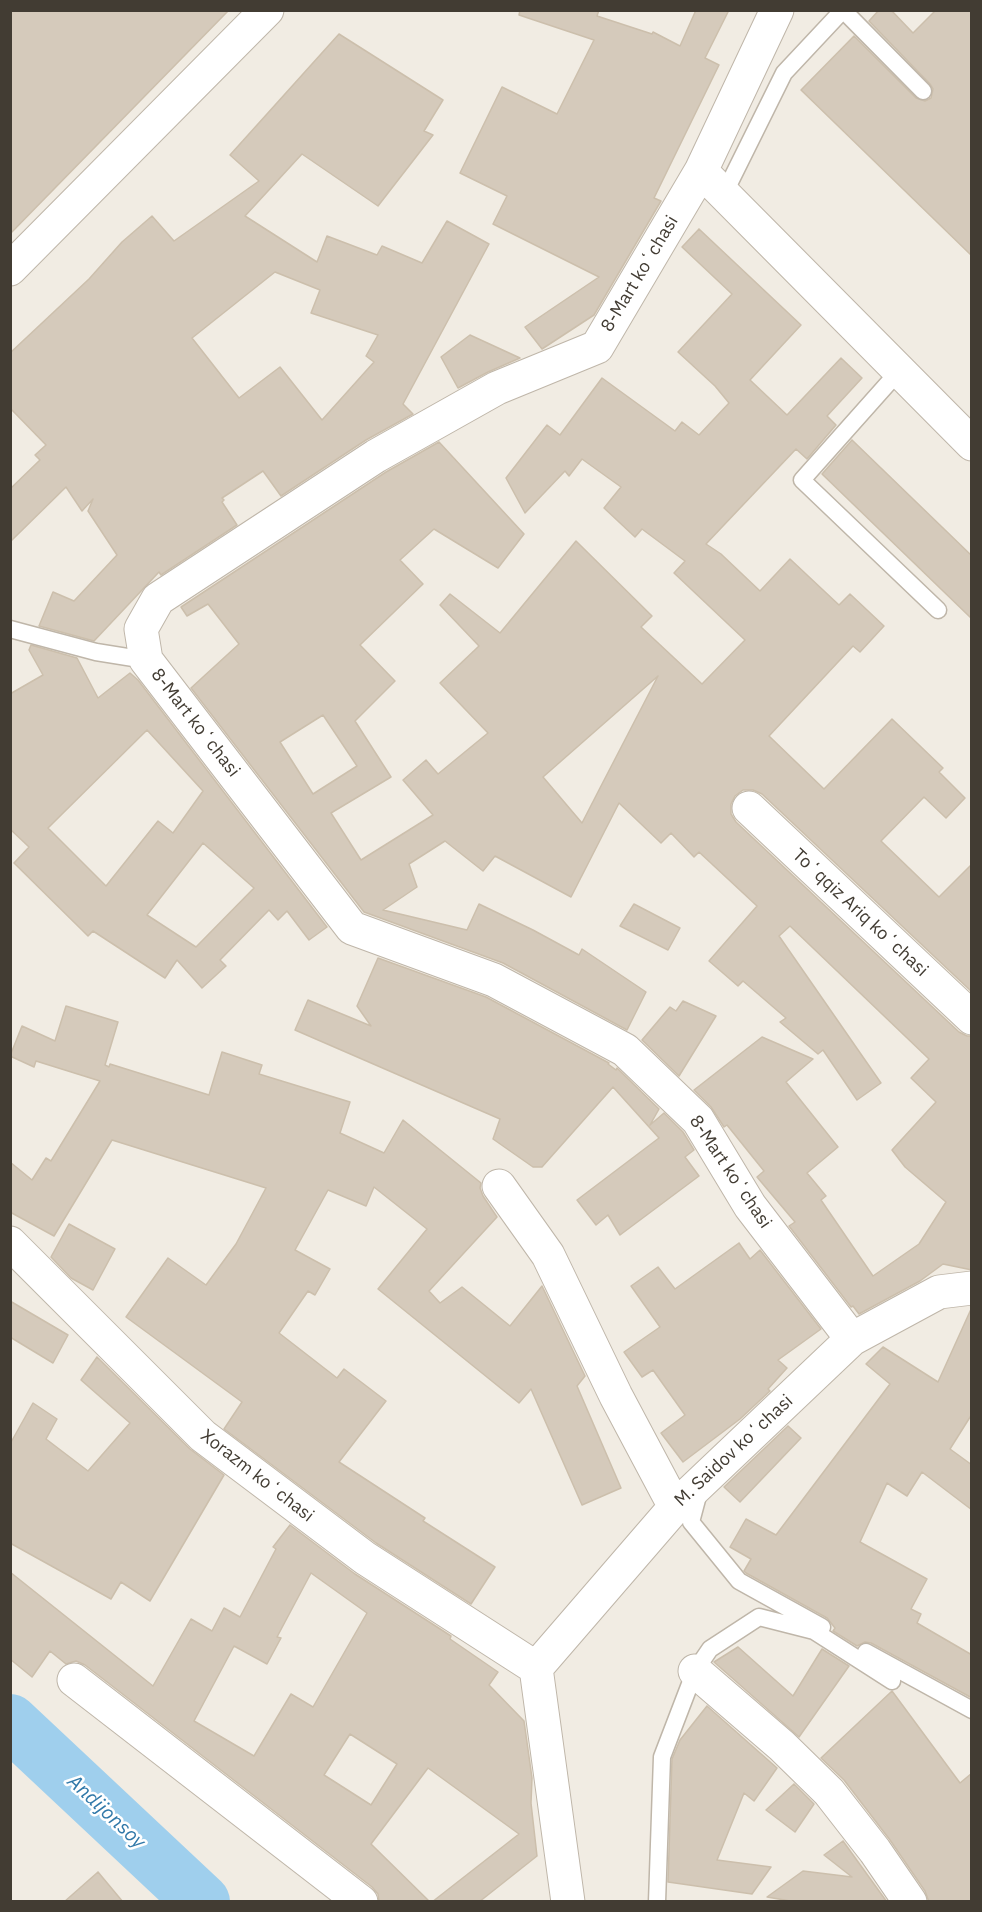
<!DOCTYPE html>
<html>
<head>
<meta charset="utf-8">
<style>
  body { margin:0 }
  #map { position:relative; width:982px; height:1912px; overflow:hidden; background:#f1ece3; font-family:"IBM Plex Sans",sans-serif }
  canvas { display:block }
  .frame { position:absolute; inset:0; border:12px solid #423c33; pointer-events:none }
</style>
</head>
<body>
<div id="map">
<canvas width="982" height="1912"></canvas>
<div class="frame"></div>
</div>
<script>
const ctx = document.querySelector('canvas').getContext('2d');
ctx.lineJoin = 'round';
const toPath = rows => new Path2D(rows.map(r => 'M' + r).join(''));
function trace(path, color, width, dash) { ctx.strokeStyle = color; ctx.lineWidth = width; ctx.lineCap = dash ? 'butt' : 'round'; ctx.setLineDash(dash || []); ctx.stroke(path); }
function fill(path, color) { ctx.fillStyle = color; ctx.fill(path, 'evenodd'); }
function label(font, color, halo, rows, align = 'center') {
  ctx.font = font + ' "IBM Plex Sans",sans-serif'; ctx.lineWidth = 5; ctx.setLineDash([]); ctx.textBaseline = 'middle'; ctx.strokeStyle = halo; ctx.fillStyle = color; for (const [text, x, y, turn = 0] of rows) {
    ctx.save(); ctx.translate(x, y); ctx.rotate((+turn || 0) * Math.PI / 180); ctx.textAlign = isNaN(turn) ? turn : align; if (halo) ctx.strokeText(text, 0, 0); ctx.fillText(text, 0, 0); ctx.restore();
  }
}
const river = toPath([
  [10,1722,202,1902]
]);
const building = toPath([
  [10,10,229,10,10,234,10,10],
  [520,10,599,10,597,16,652,34,653,32,680,46,696,10,729,10,705,58,719,65,654,198,661,201,594,315,542,349,525,327,599,277,493,224,507,196,460,173,502,87,557,114,594,40,519,15,520,10],
  [879,10,891,10,913,33,936,10,972,10,972,256,801,90,854,36,916,98,925,101,931,98,933,89,930,84,869,21,879,10],
  [339,34,443,100,424,131,433,135,378,206,302,154,245,216,317,262,327,236,377,255,382,246,422,263,447,221,489,244,403,404,413,414,366,440,281,496,263,471,222,498,224,500,222,502,237,525,161,575,159,572,94,641,39,626,53,592,74,601,117,555,88,511,93,499,82,511,66,487,10,542,10,489,40,460,35,455,46,445,10,408,10,353,89,279,122,242,152,216,174,241,259,181,230,155,339,34],
  [275,272,320,290,311,313,378,335,366,356,374,362,322,420,280,367,239,398,192,338,275,272],
  [699,229,801,325,750,380,787,415,841,358,862,378,827,416,836,425,807,459,796,449,706,544,721,554,760,591,790,559,839,605,850,594,884,626,860,652,853,646,769,736,824,789,892,719,943,768,939,772,965,798,946,818,924,797,881,841,939,897,972,864,972,992,762,794,753,790,743,790,735,796,731,804,731,814,736,822,959,1032,967,1036,972,1036,972,1270,943,1264,920,1281,859,1314,853,1306,851,1307,789,1226,795,1222,757,1177,764,1171,727,1125,724,1127,711,1107,694,1090,762,1037,813,1059,786,1082,838,1147,807,1173,826,1196,821,1200,873,1276,919,1244,946,1202,905,1167,892,1150,936,1102,911,1078,929,1059,790,926,779,936,881,1083,857,1100,823,1050,818,1054,780,1022,786,1018,743,981,738,986,709,961,757,906,699,852,694,857,671,833,661,843,619,803,571,897,495,856,483,871,445,841,409,864,417,887,383,910,467,930,479,904,533,930,579,955,582,949,646,992,627,1030,503,963,364,912,191,688,239,644,208,604,187,616,181,607,386,472,439,442,524,534,498,568,434,529,400,560,423,584,360,645,395,681,355,721,391,777,331,813,361,860,433,815,403,780,426,760,438,774,488,733,440,683,479,646,440,605,450,594,500,633,576,541,652,616,641,627,702,684,745,640,674,573,685,561,642,529,635,537,604,508,621,487,582,459,569,476,565,471,525,513,506,478,547,425,560,435,602,378,675,431,682,422,699,435,729,403,715,386,678,352,732,294,682,247,699,229],
  [658,676,601,786,582,823,543,777,658,676],
  [323,715,357,766,313,794,280,742,323,715],
  [470,335,520,358,488,372,458,388,441,357,470,335],
  [852,440,972,556,972,619,822,474,852,440],
  [31,645,77,658,98,698,130,673,138,680,327,927,309,940,287,911,278,920,269,910,220,960,226,966,202,988,177,960,165,978,93,931,88,936,14,863,29,847,10,829,10,694,43,675,29,650,31,645],
  [147,730,203,791,173,833,158,821,106,886,48,828,147,730],
  [203,843,254,888,196,947,147,915,203,843],
  [634,904,680,928,668,950,620,926,634,904],
  [378,958,486,997,609,1063,608,1064,616,1070,617,1068,659,1109,650,1125,664,1113,683,1132,694,1150,685,1157,699,1176,620,1235,608,1215,596,1225,577,1200,659,1138,613,1087,542,1167,533,1167,493,1139,500,1119,295,1030,308,1000,371,1026,357,1006,378,958],
  [683,1001,716,1016,679,1076,642,1040,670,1007,676,1011,683,1001],
  [66,1006,118,1022,105,1065,109,1067,110,1064,209,1095,222,1052,262,1065,259,1074,350,1102,340,1133,384,1153,403,1120,481,1183,480,1188,483,1196,497,1217,429,1291,440,1303,462,1287,510,1326,542,1286,585,1376,577,1386,621,1488,582,1505,531,1389,519,1403,378,1289,427,1229,374,1187,366,1206,328,1190,295,1250,330,1269,315,1295,308,1291,279,1333,337,1378,344,1369,386,1401,339,1462,425,1518,423,1521,495,1567,471,1604,376,1543,224,1429,242,1402,126,1317,168,1258,206,1285,236,1244,266,1188,112,1140,54,1236,10,1212,10,1162,32,1180,46,1158,51,1161,100,1081,36,1061,34,1067,10,1056,22,1026,55,1041,66,1006],
  [69,1224,115,1249,93,1290,71,1278,51,1257,69,1224],
  [739,1243,750,1259,760,1250,821,1329,778,1360,787,1368,768,1389,770,1391,740,1419,683,1462,661,1433,685,1415,653,1370,642,1377,624,1352,660,1327,631,1286,658,1267,675,1289,739,1243],
  [10,1301,68,1335,53,1363,10,1337,10,1301],
  [972,1307,972,1414,950,1449,972,1465,972,1510,922,1472,907,1496,887,1483,860,1542,927,1579,911,1609,921,1614,917,1623,972,1655,972,1698,871,1643,865,1642,857,1646,833,1631,835,1628,827,1618,746,1573,744,1571,751,1559,730,1547,746,1519,776,1535,890,1384,866,1364,883,1347,938,1382,972,1307],
  [97,1357,190,1449,224,1475,150,1601,121,1582,111,1599,10,1543,10,1444,33,1403,57,1419,46,1439,88,1471,130,1423,81,1380,97,1357],
  [788,1426,801,1438,740,1502,724,1487,788,1426],
  [290,1525,355,1574,451,1636,450,1639,498,1672,489,1685,524,1721,532,1778,531,1803,537,1856,479,1902,432,1902,519,1834,428,1768,371,1844,430,1902,379,1902,378,1894,372,1887,85,1665,76,1661,66,1664,50,1651,32,1677,10,1659,10,1572,153,1686,191,1619,212,1631,224,1608,240,1617,276,1549,273,1547,290,1525],
  [311,1573,367,1613,313,1707,291,1694,254,1756,194,1721,234,1646,267,1664,281,1638,277,1637,311,1573],
  [350,1734,397,1764,371,1805,324,1775,350,1734],
  [738,1647,793,1696,822,1649,849,1666,799,1737,714,1662,738,1647],
  [892,1691,960,1783,972,1773,972,1902,929,1902,925,1891,890,1840,844,1780,821,1758,892,1691],
  [707,1706,777,1768,754,1801,744,1793,717,1860,771,1867,752,1894,668,1882,672,1759,680,1740,707,1706],
  [794,1784,814,1804,795,1832,766,1810,794,1784],
  [843,1841,887,1902,796,1902,767,1897,803,1871,852,1877,824,1855,843,1841],
  [98,1872,123,1902,64,1902,98,1872]
]);
const lane = toPath([
  [843,10,923,91],
  [724,194,784,73,843,10],
  [899,371,802,480,938,610],
  [10,629,96,652,146,660],
  [699,1492,691,1522,739,1581,822,1627],
  [866,1652,972,1710],
  [657,1902,662,1757,695,1671,710,1649,759,1617,814,1631,892,1681]
]);
const street = toPath([
  [777,10,701,171,597,347,497,388,376,456,158,599,141,629,146,660,352,928,494,980,625,1050,698,1120,750,1206,852,1339],
  [701,171,972,444],
  [10,269,267,10],
  [749,808,972,1018],
  [499,1186,548,1255,616,1396,675,1507],
  [10,1243,203,1436,365,1558,536,1668],
  [536,1668,675,1507,852,1339,939,1292,972,1288],
  [536,1668,568,1902],
  [695,1671,782,1746,829,1792,875,1851,910,1902],
  [74,1680,361,1902]
]);
const streetNames = [
  ["8-Mart koʻchasi",640,274,-59],
  ["8-Mart koʻchasi",195,723,52],
  ["Toʻqqiz Ariq koʻchasi",860,913,43],
  ["8-Mart koʻchasi",730,1172,56],
  ["M. Saidov koʻchasi",734,1451,-43],
  ["Xorazm koʻchasi",257,1476,38]
];
const waterNames = [
  ["Andijonsoy",106,1812,43]
];
trace(river, '#9fcfed', 56);
fill(building, '#d5cabb');
trace(building, '#ccbfac', 1.5);
trace(lane, '#bfb6a9', 19);
trace(street, '#bfb6a9', 35);
trace(lane, '#fff', 16);
trace(street, '#fff', 33);
label('18px', '#423c33', '#fff', streetNames);
label('italic 20px', '#3179a9', '#fff', waterNames);
</script>
</body>
</html>
